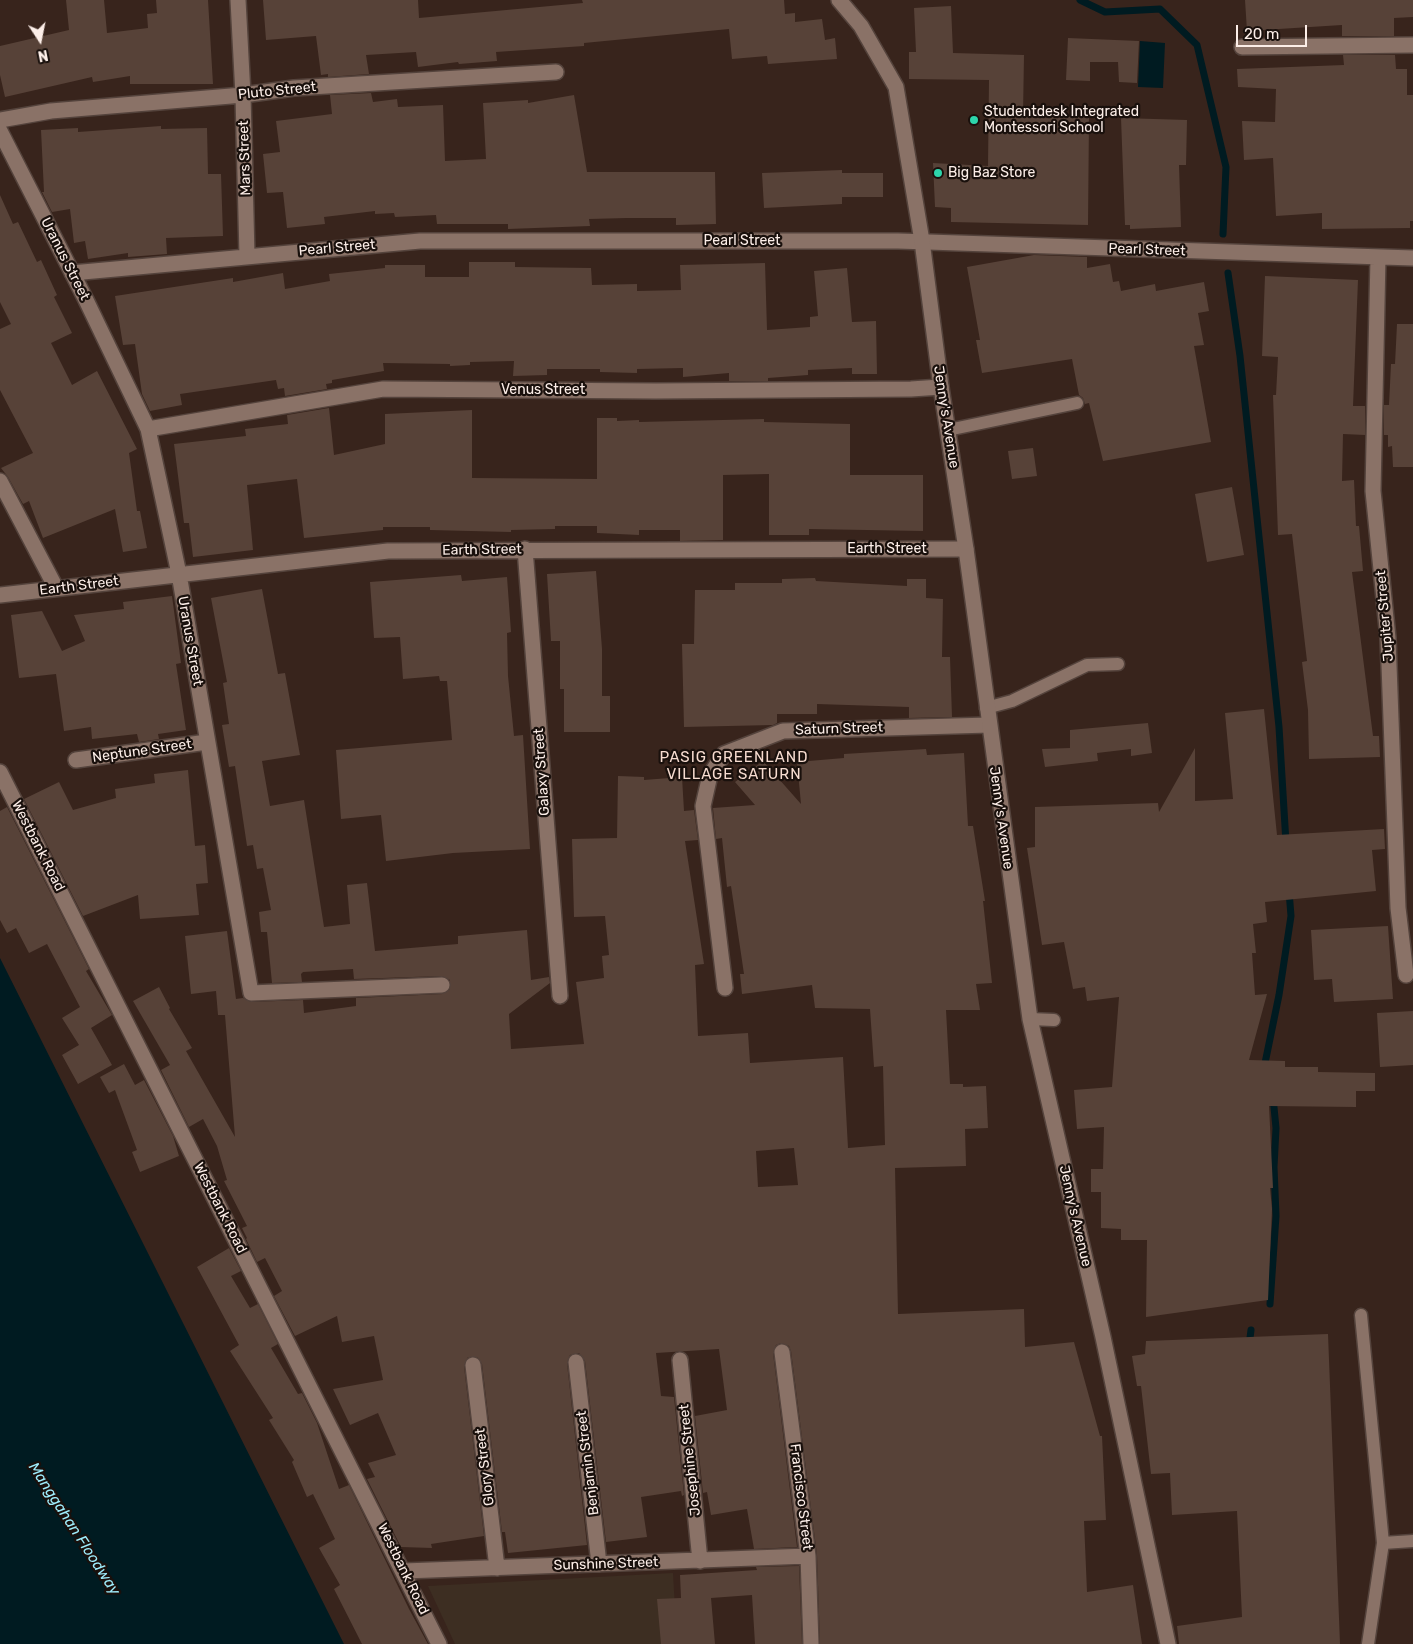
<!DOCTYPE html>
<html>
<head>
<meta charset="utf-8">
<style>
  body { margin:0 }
  #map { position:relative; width:1413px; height:1644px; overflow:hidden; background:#38241c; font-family:Rubik,sans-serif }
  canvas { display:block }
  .north { position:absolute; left:15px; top:15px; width:50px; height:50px; -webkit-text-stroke:4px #19100c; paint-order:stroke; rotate:169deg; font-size:14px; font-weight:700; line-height:20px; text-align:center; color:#fceee8 }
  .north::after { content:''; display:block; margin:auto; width:18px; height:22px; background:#fceee8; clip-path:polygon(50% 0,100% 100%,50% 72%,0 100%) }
  .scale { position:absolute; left:1236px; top:25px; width:71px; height:22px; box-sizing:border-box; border:2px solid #fceee8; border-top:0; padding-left:6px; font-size:15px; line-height:18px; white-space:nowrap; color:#fceee8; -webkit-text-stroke:4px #19100c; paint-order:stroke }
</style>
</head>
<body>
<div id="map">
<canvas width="1413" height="1644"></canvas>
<div class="north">N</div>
<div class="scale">20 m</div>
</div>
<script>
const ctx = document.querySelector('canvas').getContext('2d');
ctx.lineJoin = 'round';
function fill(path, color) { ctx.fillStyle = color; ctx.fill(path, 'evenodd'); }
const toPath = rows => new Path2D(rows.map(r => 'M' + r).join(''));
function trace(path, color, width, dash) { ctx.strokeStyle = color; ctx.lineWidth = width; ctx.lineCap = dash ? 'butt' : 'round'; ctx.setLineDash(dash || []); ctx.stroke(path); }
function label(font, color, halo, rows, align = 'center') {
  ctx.font = font + ' Rubik,sans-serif'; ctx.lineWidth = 4.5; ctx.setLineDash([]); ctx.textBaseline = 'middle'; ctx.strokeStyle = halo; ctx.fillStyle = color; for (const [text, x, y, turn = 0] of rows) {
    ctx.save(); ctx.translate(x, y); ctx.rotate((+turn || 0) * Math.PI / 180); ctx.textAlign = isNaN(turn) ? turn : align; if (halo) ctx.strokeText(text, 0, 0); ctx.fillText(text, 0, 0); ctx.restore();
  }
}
const industrial = toPath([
  [673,1573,677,1644,455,1644,428,1586]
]);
const water = toPath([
  [1140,41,1165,43,1163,88,1138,87],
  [0,958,344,1644,0,1644]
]);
const stream = toPath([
  [1080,0,1105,12,1160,9,1197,45,1226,167,1223,234],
  [1228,273,1240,356,1279,727,1286,843],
  [1264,1068,1279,995,1291,916,1289,891],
  [1270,1304,1276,1216,1274,1167,1276,1128,1273,1097],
  [1249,1346,1251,1330]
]);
const building = toPath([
  [66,0,104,0,107,33,148,28,147,14,157,13,156,0,208,0,213,84,130,84,130,76,93,82,92,77,5,97,0,75,0,46,69,30],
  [263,0,418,0,419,18,583,3,582,0,784,0,785,14,795,13,795,22,822,19,825,40,835,38,837,59,768,64,767,56,732,59,729,29,584,43,584,46,496,52,497,61,459,64,458,62,418,67,416,52,366,55,369,74,328,77,328,74,321,75,316,36,266,40],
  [1245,0,1413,0,1413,17,1394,18,1394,36,1342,36,1342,25,1247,31],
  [951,6,953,53,1024,55,1023,115,1089,117,1088,225,951,222,951,208,935,207,933,163,988,166,989,80,909,79,909,52,916,52,914,8],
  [1068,38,1139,41,1137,83,1119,82,1118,62,1090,62,1090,81,1066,80],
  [1343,55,1395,55,1396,69,1407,69,1407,95,1413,95,1413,221,1410,221,1410,228,1322,229,1322,213,1276,216,1273,158,1244,160,1242,121,1275,122,1276,89,1238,87,1237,69,1344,65],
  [371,93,373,102,397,99,398,107,443,105,445,161,486,159,483,103,528,100,528,103,574,95,587,172,715,172,716,224,676,225,676,218,627,218,589,219,590,226,508,229,508,224,437,224,436,215,395,217,394,213,375,214,375,211,324,217,325,224,287,228,283,192,267,193,263,154,280,152,276,121,332,114,330,95],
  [1121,118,1187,120,1186,165,1179,165,1181,227,1130,229,1130,225,1125,225],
  [161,126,161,129,207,128,208,174,221,174,223,236,166,238,167,254,128,257,128,253,88,259,85,241,74,243,70,209,52,212,42,192,44,192,41,130,78,128,78,132],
  [842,170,842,173,883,173,883,197,842,197,842,204,764,208,762,173],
  [0,195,13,224,18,222,37,262,41,260,57,295,54,297,72,333,51,343,72,385,97,371,137,449,129,453,137,511,140,511,147,548,123,552,115,509,43,538,29,501,23,504,8,477,1,468,33,453,0,390,0,329,11,324,0,302],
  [1034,255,1087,257,1087,268,1110,264,1113,282,1119,281,1121,291,1155,284,1156,291,1204,282,1209,311,1198,313,1204,345,1194,346,1211,442,1103,461,1089,403,1085,404,1083,398,1079,395,1072,359,982,373,976,340,980,340,967,267],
  [469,262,515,262,515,267,591,268,592,285,637,284,637,291,681,290,680,265,765,263,767,330,810,327,810,317,818,316,814,271,847,268,852,322,876,321,877,374,852,374,852,368,808,370,808,375,768,378,768,381,729,381,729,373,683,377,683,368,637,369,637,373,600,372,600,369,547,369,547,375,513,376,514,361,470,362,470,365,450,366,450,364,383,363,384,371,332,380,332,383,326,384,327,389,285,396,284,388,278,389,276,380,180,394,182,405,150,411,142,394,135,344,123,345,115,296,233,278,233,282,283,273,285,289,330,281,329,274,385,268,385,265,425,265,425,277,469,277],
  [1265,276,1358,280,1353,406,1365,406,1365,435,1343,434,1342,481,1354,480,1356,526,1359,526,1363,571,1352,572,1373,736,1379,736,1380,757,1309,759,1308,710,1302,662,1307,661,1292,534,1278,535,1273,395,1276,395,1278,357,1262,356],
  [1397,324,1413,324,1413,467,1393,467,1392,446,1388,447,1388,435,1384,435,1384,405,1389,405,1391,364,1395,364],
  [329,408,334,455,385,444,385,414,472,410,472,478,597,479,597,418,617,418,617,421,639,420,639,422,764,419,764,422,850,424,850,475,923,475,923,531,809,529,809,535,769,535,769,474,723,475,723,540,680,541,680,530,639,530,639,535,597,533,597,526,555,526,555,529,511,530,511,532,430,530,430,527,383,527,383,530,304,538,297,479,247,485,253,550,193,557,189,523,184,523,174,444,246,436,245,429,288,424,287,415],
  [1033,448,1037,476,1012,479,1008,451],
  [1232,487,1244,555,1207,562,1195,494],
  [596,571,602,649,602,696,610,696,610,732,564,732,564,689,560,689,560,641,551,641,547,574],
  [461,575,462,581,507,577,511,632,507,633,508,676,514,736,523,735,530,849,453,853,386,861,381,815,341,819,336,750,452,740,447,681,440,681,439,676,403,679,400,637,374,638,370,582],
  [815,578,816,581,907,586,907,579,926,579,926,598,943,599,942,657,950,657,952,717,909,718,909,707,817,704,817,714,777,714,777,723,773,725,684,727,682,644,694,644,695,590,735,590,735,583,782,583,782,579],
  [262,589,278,674,285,673,300,755,262,761,270,806,304,800,324,927,350,924,347,885,367,883,375,951,458,944,458,936,527,930,531,980,549,977,550,983,509,1014,511,1049,584,1044,576,982,604,978,602,956,609,955,605,916,574,917,572,839,617,838,618,776,644,777,644,780,682,777,684,811,694,810,698,840,685,841,704,964,695,965,698,1036,748,1033,750,1063,843,1057,848,1148,885,1145,883,1066,874,1067,870,1009,815,1008,812,985,742,994,740,974,744,974,731,886,727,887,722,838,716,839,713,808,755,805,735,782,763,761,801,804,797,762,844,758,844,754,926,749,927,755,964,753,968,826,973,826,985,901,983,901,992,983,976,984,980,1010,946,1010,950,1084,963,1084,963,1087,986,1086,988,1128,965,1129,966,1166,895,1168,898,1314,1024,1309,1025,1347,1074,1342,1100,1436,1102,1436,1106,1520,1084,1521,1087,1592,1133,1585,1142,1644,820,1644,817,1555,791,1351,789,1346,781,1343,776,1345,773,1353,797,1547,754,1549,747,1509,711,1515,707,1492,703,1493,695,1416,727,1410,719,1349,656,1353,661,1396,674,1397,684,1495,682,1496,681,1491,641,1497,647,1537,606,1542,585,1361,579,1353,570,1355,567,1363,587,1545,508,1553,505,1532,502,1532,482,1364,477,1357,468,1357,464,1366,484,1536,431,1544,432,1548,401,1547,367,1479,375,1477,368,1463,396,1455,378,1413,350,1425,333,1389,383,1380,374,1336,342,1342,337,1316,295,1336,274,1296,282,1291,265,1258,257,1262,246,1239,247,1238,242,1228,247,1226,224,1181,227,1180,217,1146,203,1119,189,1127,161,1070,170,1065,133,1001,159,987,170,1008,169,1009,192,1048,186,1051,235,1137,225,1015,218,1015,216,991,191,994,185,936,227,931,236,999,243,998,251,1002,303,1000,304,1013,356,1006,356,998,442,994,450,989,450,980,442,976,354,979,353,969,303,972,301,974,302,982,272,983,267,932,261,932,259,912,271,910,263,868,257,869,253,845,247,846,235,766,229,767,222,725,229,724,223,683,227,682,211,598],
  [794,1148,798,1185,758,1187,756,1151],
  [172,596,181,663,176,664,186,730,158,734,159,739,139,742,137,734,92,739,91,727,64,731,56,674,19,678,11,615,42,611,62,651,85,641,74,615,124,609,123,602],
  [1264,709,1277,835,1384,829,1385,849,1372,850,1376,891,1265,902,1267,922,1253,924,1256,953,1252,953,1255,995,1267,994,1249,1060,1285,1061,1285,1067,1318,1067,1318,1072,1375,1073,1375,1091,1356,1091,1356,1107,1269,1106,1273,1188,1270,1188,1272,1209,1268,1300,1146,1317,1147,1240,1121,1240,1121,1229,1101,1228,1101,1192,1091,1192,1091,1169,1103,1169,1104,1127,1077,1129,1074,1090,1112,1087,1119,997,1087,1001,1085,987,1073,989,1064,942,1042,945,1027,848,1035,847,1035,807,1158,803,1159,812,1195,748,1195,801,1233,799,1225,713],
  [1148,723,1152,753,1131,756,1131,749,1097,753,1098,761,1045,767,1042,749,1070,748,1070,730],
  [188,770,195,846,205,845,208,883,196,884,199,915,140,919,138,895,83,916,24,799,59,782,73,810,116,798,115,789,155,783,154,774],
  [7,807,89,969,86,971,112,1015,91,1028,112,1065,78,1084,62,1055,79,1045,62,1018,80,1007,47,944,29,953,16,928,7,933,0,920,0,811],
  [1388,926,1393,999,1334,1002,1332,979,1314,980,1311,930],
  [1413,1011,1413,1065,1380,1067,1377,1013],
  [124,1064,135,1085,144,1080,173,1136,179,1156,140,1172,132,1152,137,1150,115,1090,109,1093,100,1077],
  [229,1248,241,1271,231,1276,250,1308,258,1304,278,1344,271,1348,298,1394,302,1393,317,1423,339,1489,349,1485,409,1609,428,1644,362,1644,334,1589,340,1585,319,1548,335,1539,313,1494,307,1497,292,1462,294,1460,269,1420,273,1418,230,1351,239,1345,197,1267],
  [1328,1334,1340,1644,1179,1644,1177,1626,1242,1617,1237,1511,1172,1515,1170,1473,1151,1474,1141,1386,1137,1386,1132,1356,1145,1354,1146,1341],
  [799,1566,802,1644,755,1644,752,1595,711,1598,715,1644,661,1644,657,1599,681,1598,680,1575,757,1570,756,1567]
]);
const lane = toPath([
  [948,430,1077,403],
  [986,708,1012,701,1087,665,1118,664],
  [1030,1019,1054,1020],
  [1361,1315,1383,1543,1368,1644],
  [1383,1543,1413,1541]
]);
const street = toPath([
  [238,0,243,95,247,256],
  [1242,47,1413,45],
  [0,120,51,111,243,95,294,88,556,72],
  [0,131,86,300,148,429,179,574,251,993,442,985],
  [1378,257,1373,491,1388,638,1398,908,1406,975],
  [72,273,420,241,898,241,1413,258],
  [148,429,383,389,656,391,911,389,941,387],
  [0,481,56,588],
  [525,549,560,996],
  [0,595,388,551,966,549],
  [76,760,207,742],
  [725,988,703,806,710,775,724,754,783,731,989,725],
  [782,1352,808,1556,811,1644],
  [680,1360,700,1561],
  [576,1362,599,1564],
  [473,1365,497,1568],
  [404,1571,808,1556]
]);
const secondary = toPath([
  [839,0,861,26,896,87,922,241,941,387,966,549,1030,1019,1103,1337,1168,1644],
  [0,772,439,1644]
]);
const markers = [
  [974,120,5,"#2dd5ab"],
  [938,173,5,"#2dd5ab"]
];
const streetNames = [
  ["Pluto Street",277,91,-6],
  ["Mars Street",245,158,-92],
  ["Pearl Street",742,241],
  ["Pearl Street",337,248,-5],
  ["Pearl Street",1147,250,2],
  ["Uranus Street",65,259,63],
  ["Venus Street",543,390],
  ["Jenny's Avenue",946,417,81],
  ["Earth Street",887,549],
  ["Earth Street",482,550,-1],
  ["Earth Street",79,586,-7],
  ["Jupiter Street",1385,616,-95],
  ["Uranus Street",190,641,80],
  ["Saturn Street",839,729,-2],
  ["Neptune Street",142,751,-8],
  ["Galaxy Street",542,772,-94],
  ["Jenny's Avenue",1001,818,82],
  ["Westbank Road",38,846,63],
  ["Westbank Road",220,1208,63],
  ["Jenny's Avenue",1075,1216,77],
  ["Josephine Street",690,1460,-96],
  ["Benjamin Street",588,1463,-97],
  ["Glory Street",485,1467,-97],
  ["Francisco Street",801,1497,83],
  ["Sunshine Street",606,1564,-2],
  ["Westbank Road",403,1569,64]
];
const poiNames = [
  ["Studentdesk Integrated",984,112],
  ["Montessori School",984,128],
  ["Big Baz Store",948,173]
];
const neighbourhoodNames = [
  ["PASIG GREENLAND",734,758],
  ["VILLAGE SATURN",734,775]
];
const waterNames = [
  ["Manggahan Floodway",74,1529,57]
];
fill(industrial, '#3d2e22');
fill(water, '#001b21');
trace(stream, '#001b21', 7);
fill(building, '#574238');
trace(lane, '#54433c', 15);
trace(street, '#54433c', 18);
trace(secondary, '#54433c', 18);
trace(lane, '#8a7267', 12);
trace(street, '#8a7267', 15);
trace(secondary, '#8a7267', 15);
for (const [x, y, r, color] of markers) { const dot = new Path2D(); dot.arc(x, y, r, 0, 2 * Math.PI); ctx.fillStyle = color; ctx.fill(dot); trace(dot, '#19100c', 2); }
label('14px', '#fceee8', '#19100c', streetNames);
label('14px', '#fceee8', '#19100c', poiNames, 'left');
ctx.letterSpacing = '1px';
label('15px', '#f7dcd0', '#19100c', neighbourhoodNames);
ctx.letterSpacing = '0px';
label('italic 15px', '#9eedfc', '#19100c', waterNames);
</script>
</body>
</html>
